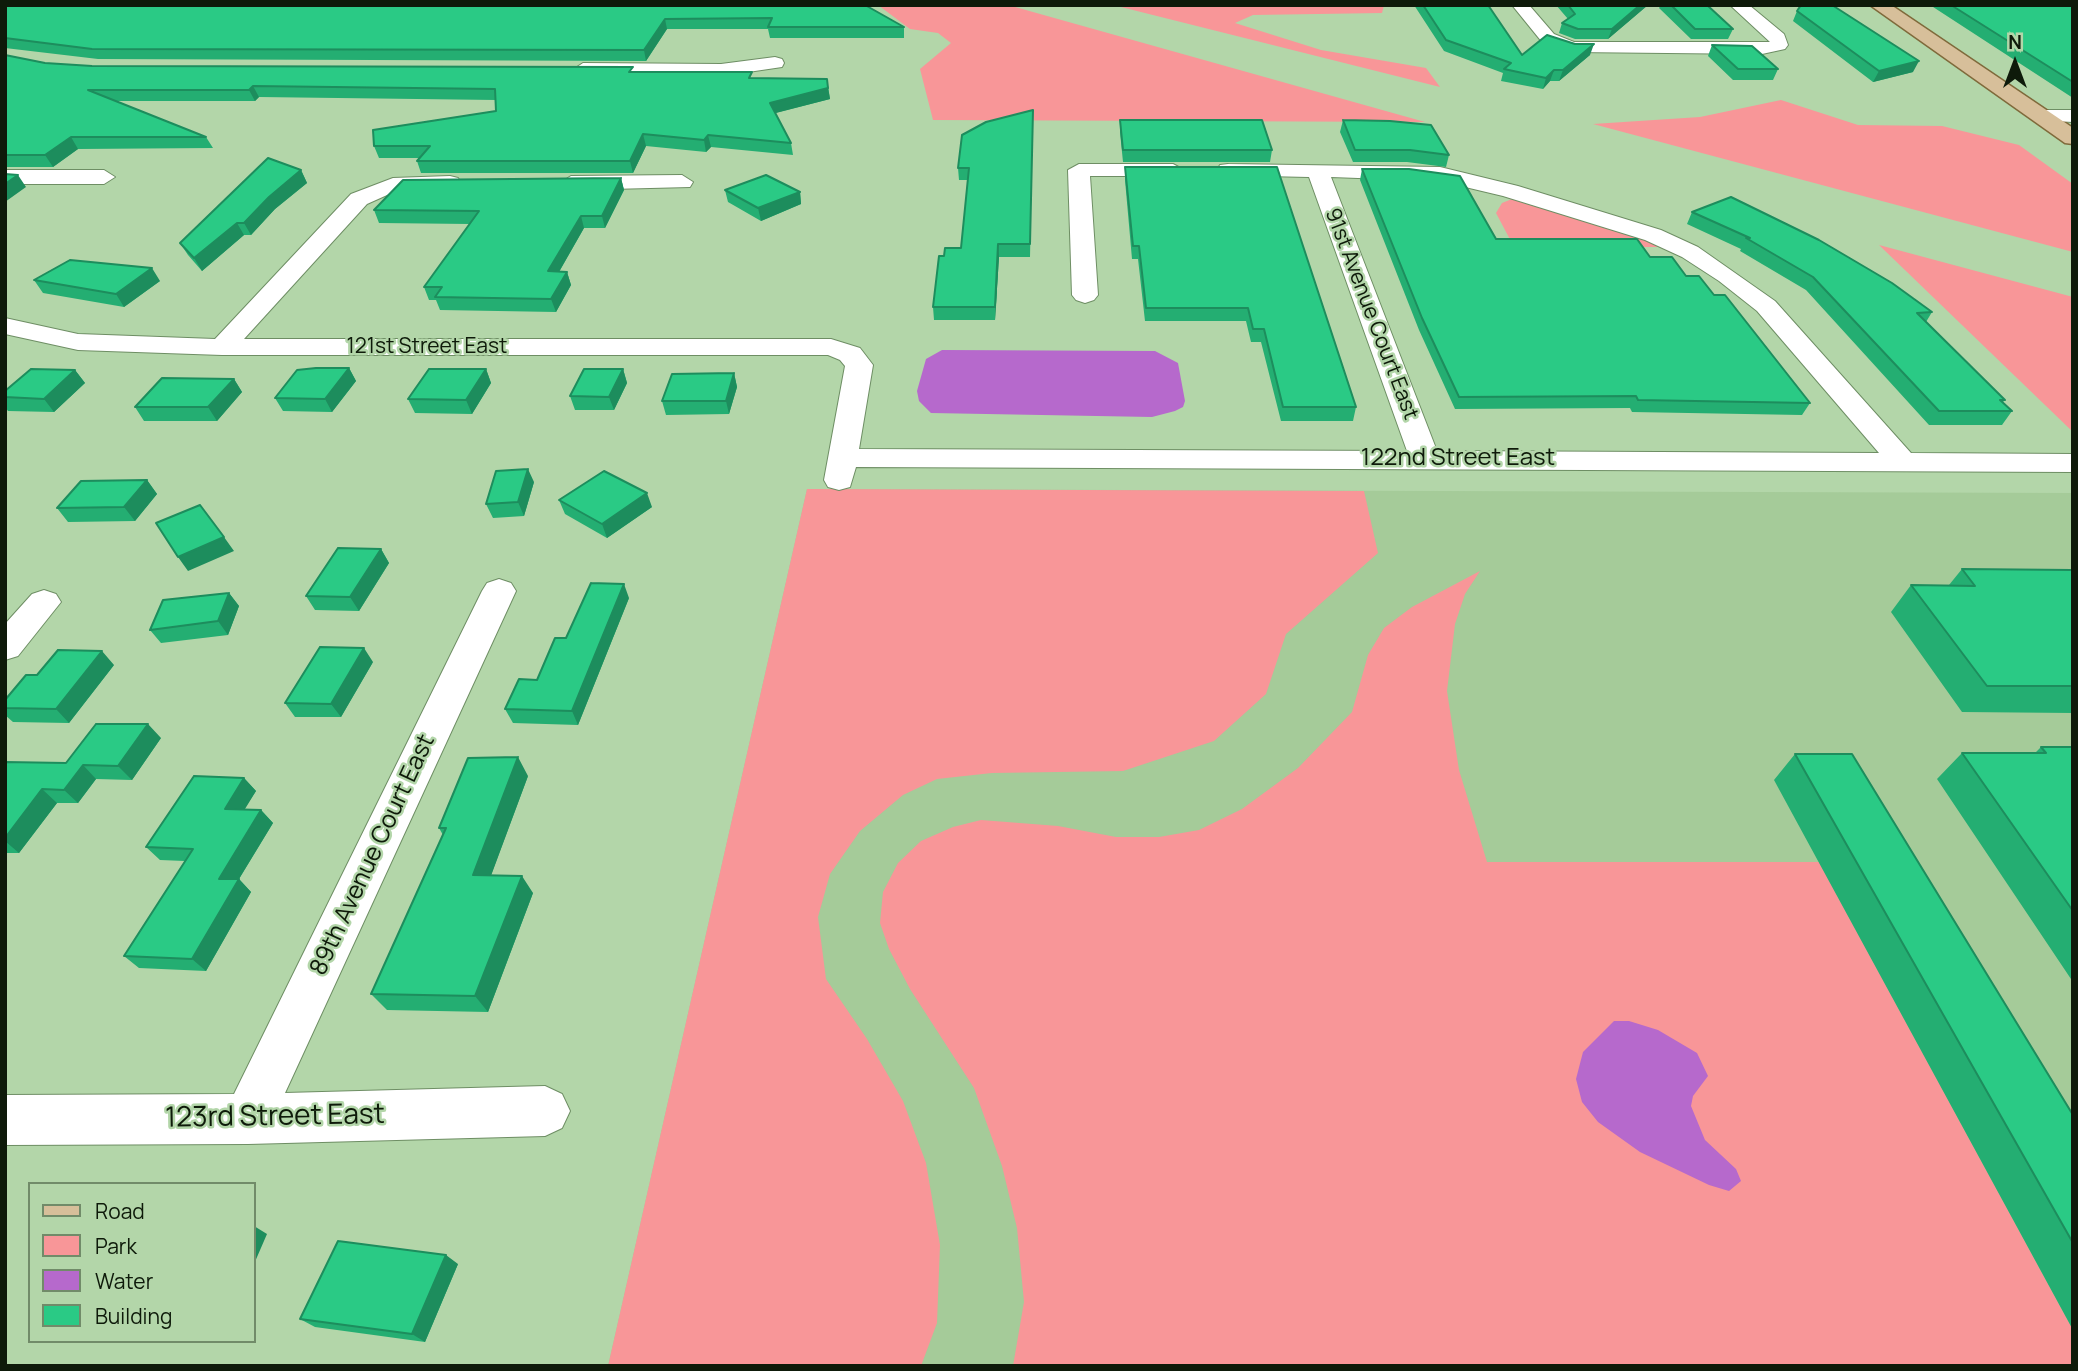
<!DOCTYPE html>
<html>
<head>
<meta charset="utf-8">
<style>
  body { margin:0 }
  #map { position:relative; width:2078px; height:1371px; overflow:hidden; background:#b3d6a9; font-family:Manrope,sans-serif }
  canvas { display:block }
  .frame { position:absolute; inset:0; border:7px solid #0e1a0a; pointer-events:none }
  .legend { position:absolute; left:28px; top:1182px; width:228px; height:161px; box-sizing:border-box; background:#b3d6a9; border:2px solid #718b69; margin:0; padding:9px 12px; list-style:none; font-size:21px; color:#0e1a0a }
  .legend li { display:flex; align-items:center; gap:14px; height:35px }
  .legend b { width:35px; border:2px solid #718b69 }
  .north { position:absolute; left:1980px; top:28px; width:70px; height:70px; -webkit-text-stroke:5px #b3d6a9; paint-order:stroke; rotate:0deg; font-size:19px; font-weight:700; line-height:28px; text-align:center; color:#0e1a0a }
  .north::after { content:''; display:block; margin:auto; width:24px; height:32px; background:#0e1a0a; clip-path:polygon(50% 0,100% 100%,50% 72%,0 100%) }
</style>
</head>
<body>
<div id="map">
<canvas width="2078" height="1371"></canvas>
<div class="frame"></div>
<ul class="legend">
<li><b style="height:9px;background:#d7bf9a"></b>Road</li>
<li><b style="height:19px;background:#f89698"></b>Park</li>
<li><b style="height:19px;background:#b669cc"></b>Water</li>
<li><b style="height:19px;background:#2aca85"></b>Building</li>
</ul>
<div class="north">N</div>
</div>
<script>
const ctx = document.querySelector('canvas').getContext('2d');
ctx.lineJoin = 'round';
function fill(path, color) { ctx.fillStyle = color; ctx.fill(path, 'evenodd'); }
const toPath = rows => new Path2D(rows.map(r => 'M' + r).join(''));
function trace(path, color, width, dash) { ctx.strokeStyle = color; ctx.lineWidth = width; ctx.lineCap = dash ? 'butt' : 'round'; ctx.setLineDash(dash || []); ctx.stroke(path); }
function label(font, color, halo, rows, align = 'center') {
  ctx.font = font + ' Manrope,sans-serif'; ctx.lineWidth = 5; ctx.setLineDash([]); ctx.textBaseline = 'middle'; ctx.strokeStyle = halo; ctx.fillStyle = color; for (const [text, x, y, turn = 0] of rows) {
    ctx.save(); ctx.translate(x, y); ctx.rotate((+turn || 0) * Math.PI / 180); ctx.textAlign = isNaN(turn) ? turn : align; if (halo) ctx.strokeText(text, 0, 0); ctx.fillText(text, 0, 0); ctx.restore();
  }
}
const built = toPath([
  [807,489,2073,493,2073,1366,608,1366]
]);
const green = toPath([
  [878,5,1008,5,1425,122,933,120,920,69,951,43,938,33,910,29],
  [1113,5,1384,5,1382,13,1253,15,1235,23,1321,50,1426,68,1440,87],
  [1781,100,1858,125,1942,126,2019,145,2073,184,2073,252,1593,124,1700,117],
  [1517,197,1590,218,1664,247,1514,247,1496,213,1502,203],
  [1879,245,2073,297,2073,432],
  [807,489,1364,491,1378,553,1286,634,1266,694,1214,741,1123,771,992,773,937,779,903,795,860,831,830,874,818,917,826,979,867,1039,903,1101,926,1163,940,1245,937,1323,921,1366,608,1366],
  [1480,571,1465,594,1455,624,1447,691,1459,770,1487,862,1819,862,2073,1330,2073,1366,1013,1366,1024,1302,1017,1228,1002,1166,974,1088,910,989,889,949,880,923,883,892,898,863,921,841,953,827,981,820,1058,826,1116,837,1159,837,1199,830,1242,809,1298,768,1352,712,1368,655,1384,628,1412,607]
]);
const water = toPath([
  [942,350,1155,351,1178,363,1185,401,1183,407,1175,411,1152,417,931,413,919,401,917,391,926,359],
  [1614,1021,1629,1021,1658,1030,1697,1053,1708,1076,1693,1096,1691,1106,1705,1140,1736,1169,1741,1181,1729,1191,1709,1185,1640,1152,1598,1122,1582,1102,1576,1079,1583,1052]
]);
const minor = toPath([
  [1512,5,1529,5,1554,34,1574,42,1770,42,1730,5,1749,5,1784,34,1788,45,1785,49,1762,54,1572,52,1542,42,1512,5],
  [775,57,782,59,784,63,782,67,721,76,583,75,574,69,583,63,721,64,775,57],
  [2042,110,2073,110,2073,122,2035,120,2032,116,2035,112,2042,110],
  [1079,164,1173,164,1184,170,1173,176,1090,176,1098,295,1094,300,1085,303,1076,300,1072,295,1068,170,1079,164],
  [1228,164,1440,167,1518,186,1661,230,1698,247,1775,301,1911,453,2073,454,2073,472,856,467,850,487,839,490,828,487,824,480,845,366,840,360,828,355,222,355,78,350,5,334,5,318,78,334,215,339,351,194,393,178,450,176,458,178,461,183,458,188,396,191,367,204,244,339,831,339,860,348,873,365,859,449,1407,451,1309,177,1220,175,1217,170,1220,165,1228,164],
  [1331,177,1440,181,1503,196,1645,240,1682,257,1719,281,1757,311,1879,453,1437,451,1331,177],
  [5,170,104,170,115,177,104,184,5,184,5,170],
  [682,175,693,182,690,187,571,190,560,183,571,176,682,175],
  [499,579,511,583,516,591,285,1093,545,1086,562,1094,570,1111,562,1128,545,1136,248,1144,5,1145,5,1095,234,1094,482,591,487,583,499,579],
  [44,590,56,594,61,602,18,656,5,660,5,624,32,594,44,590]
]);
const major = toPath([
  [1870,5,1891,5,2073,128,2073,144,2065,143,1870,5]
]);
const wall = toPath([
  [5,5,869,5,868,7,904,27,904,38,770,38,768,29,667,29,646,61,98,59,5,48],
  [1414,5,1488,5,1522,55,1590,55,1559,81,1550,81,1543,89,1501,81,1503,73,1444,51],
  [1556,5,1648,5,1608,39,1575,39,1559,33,1562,23,1568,19],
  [1661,5,1707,5,1733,29,1728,39,1691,39,1659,8],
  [1930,5,2073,5,2073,98],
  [1797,11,1913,72,1873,82,1793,21],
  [1712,45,1778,69,1773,80,1733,80,1708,56],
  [5,55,45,63,92,66,634,72,753,78,827,79,830,99,775,113,791,143,793,155,711,147,706,152,646,146,633,173,421,173,417,161,420,158,379,158,374,146,496,111,496,100,259,97,255,101,116,101,206,137,213,148,78,149,53,167,5,167],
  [1033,110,1030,257,999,257,995,320,934,320,933,307,944,256,961,248,968,180,959,180,958,168],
  [1120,120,1272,150,1270,162,1123,162,1120,132],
  [1343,120,1449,155,1446,167,1407,162,1353,162,1340,132],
  [1125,167,1356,407,1353,421,1281,421,1261,342,1251,342,1246,321,1145,321,1138,259,1132,259,1125,180],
  [1362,169,1496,239,1650,257,1686,276,1714,295,1810,403,1802,415,1632,412,1630,408,1455,409,1419,330,1360,180],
  [301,170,307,183,275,209,251,235,244,235,202,271,188,255,180,243],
  [621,178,624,190,605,228,584,228,559,272,567,272,571,285,556,312,440,310,436,300,429,300,424,287,470,224,379,223,374,210],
  [725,190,800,192,801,204,761,221,728,202],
  [1692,212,1932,312,1926,322,2005,400,2003,402,2012,411,2002,425,1929,425,1806,290,1740,251,1741,249,1687,224],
  [34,280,160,281,124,307,43,293],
  [349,368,356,381,332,412,283,411,275,398],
  [486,369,491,383,472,414,415,413,408,399],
  [623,369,627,383,614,410,575,410,570,396],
  [75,370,85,383,54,412,8,411,5,407,5,391],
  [734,373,737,387,729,414,666,415,662,401],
  [234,379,242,392,217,421,144,421,135,407],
  [147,480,157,494,135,521,68,522,57,508],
  [534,482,524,516,493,518,486,504],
  [559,500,652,507,607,538,565,514],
  [381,549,389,563,359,611,315,610,306,596],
  [1962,569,2073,571,2073,713,1962,712,1891,612,1911,585,1949,585],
  [229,593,239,606,228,635,161,643,150,630],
  [629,598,578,725,513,723,505,709,537,680,566,638],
  [373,662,341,717,295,717,285,703],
  [114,665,69,723,13,722,5,715,5,700],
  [161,738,132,780,96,779,78,803,57,803,19,853,5,853,5,762,66,763],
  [2041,747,2073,747,2073,982,1937,779,1962,753,2035,753],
  [1795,754,2073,1115,2073,1330,1774,780],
  [528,776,491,875,533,893,488,1012,387,1010,371,994,443,835,439,828],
  [244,778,256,791,244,809,261,810,273,823,239,879,251,892,206,971,139,968,124,956,185,861,160,860,146,847],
  [458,1264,425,1342,315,1327,300,1319]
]);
const shadedWall = toPath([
  [1640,5,1648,5,1608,39,1612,29],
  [665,19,667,29,646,61,644,50],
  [1594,44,1590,55,1559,81,1563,70],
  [1919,61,1913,72,1873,82,1879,71],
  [1554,70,1550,81,1543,89,1546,78],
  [253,86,259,97,255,101,249,90],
  [828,88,830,99,772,114,770,103],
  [643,134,646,146,633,173,630,161],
  [708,135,711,147,706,152,704,140],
  [71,137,78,149,53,167,45,155],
  [301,170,307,183,275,209,251,235,244,223,269,197],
  [18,175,26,187,5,202,5,184],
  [621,178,624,190,605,228,602,216],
  [800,192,801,204,761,221,758,208],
  [581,216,584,228,552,284,548,271],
  [237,223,244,235,202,271,194,258],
  [998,244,999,257,995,320,995,307],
  [152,268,160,281,124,307,116,294],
  [567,272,571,285,556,312,551,299],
  [349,368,356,381,332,412,325,399],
  [486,369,491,383,472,414,466,400],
  [623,369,627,383,614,410,609,397],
  [75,370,85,383,54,412,44,399],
  [734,373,737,387,729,414,726,401],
  [234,379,242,392,217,421,208,407],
  [528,469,534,482,524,516,518,502],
  [147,480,157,494,135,521,124,507],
  [647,493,652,507,607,538,602,524],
  [224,537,234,551,188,571,178,557],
  [381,549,389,563,359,611,350,597],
  [624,584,629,598,578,725,572,711],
  [229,593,239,606,228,635,218,621],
  [364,648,373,662,341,717,331,704],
  [102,651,114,665,69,723,56,709],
  [148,724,161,738,132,780,118,766],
  [518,757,528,776,485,892,473,875],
  [83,765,96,779,78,803,64,790],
  [244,778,256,791,237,822,225,809],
  [42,789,57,803,19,853,5,841,5,838],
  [261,810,273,823,231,892,219,879],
  [522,876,533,893,488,1012,475,996],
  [239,879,251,892,206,971,192,959],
  [254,1226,267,1234,254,1264],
  [446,1255,458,1264,425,1342,412,1334]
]);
const building = toPath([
  [5,5,865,5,904,27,768,27,772,18,665,19,644,50,92,49,5,38,5,5],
  [1423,5,1488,5,1522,55,1547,35,1575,44,1594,44,1563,70,1554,70,1546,78,1504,69,1511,63,1446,40,1423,5],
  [1568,5,1640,5,1612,29,1578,29,1562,23,1575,14,1568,5],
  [1671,5,1707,5,1733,29,1695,29,1671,5],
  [1801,5,1832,5,1919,61,1879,71,1797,11,1801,5],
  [1951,5,2073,5,2073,82,1951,5],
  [1712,45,1752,46,1778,69,1738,69,1712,45],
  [5,55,45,63,92,66,633,67,629,72,752,72,749,78,827,79,828,88,770,103,791,143,708,135,704,140,643,134,630,161,417,161,430,146,374,146,373,130,496,111,495,89,253,86,249,90,88,90,206,137,71,137,45,155,5,155,5,55],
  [1033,110,1030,244,998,244,995,307,933,307,939,256,944,256,945,248,961,248,969,168,958,168,962,135,986,122,1033,110],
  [1120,120,1262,120,1272,150,1123,150,1120,120],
  [1343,120,1390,121,1431,125,1449,155,1410,150,1355,150,1343,120],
  [268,158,301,170,269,197,244,223,237,223,194,258,180,243,268,158],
  [1125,167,1277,167,1356,407,1283,407,1264,329,1253,329,1248,308,1146,308,1139,246,1133,246,1125,167],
  [1362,169,1409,169,1460,176,1496,239,1637,239,1650,257,1672,257,1686,276,1699,276,1714,295,1725,295,1810,403,1638,400,1636,396,1459,397,1422,318,1362,169],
  [5,174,18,175,5,184,5,174],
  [766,175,800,192,758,208,725,190,766,175],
  [621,178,602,216,581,216,548,271,567,272,551,299,435,297,442,287,424,287,479,211,374,210,403,180,621,178],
  [1731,197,1819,240,1892,283,1932,312,1917,313,2005,400,2000,400,2012,411,1939,411,1813,277,1746,238,1750,238,1692,212,1731,197],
  [70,260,152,268,116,294,34,280,70,260],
  [316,368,349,368,325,399,275,398,297,370,316,368],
  [31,369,75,370,44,399,5,397,5,391,31,369],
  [429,369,486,369,466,400,408,399,429,369],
  [584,369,623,369,609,397,570,396,584,369],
  [734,373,726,401,662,401,672,374,734,373],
  [162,378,234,379,208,407,135,407,162,378],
  [528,469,518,502,486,504,496,471,528,469],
  [604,471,647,493,602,524,559,500,604,471],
  [147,480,124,507,57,508,81,481,147,480],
  [200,505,224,537,178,557,156,523,200,505],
  [338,548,381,549,350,597,306,596,338,548],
  [1962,569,2071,570,2073,571,2073,686,1987,686,1911,585,1975,586,1962,569],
  [591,583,624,584,572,711,505,709,519,679,537,680,555,638,566,638,591,583],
  [229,593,218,621,150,630,163,600,229,593],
  [320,647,364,648,331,704,285,703,320,647],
  [58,650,102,651,56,709,5,708,5,700,26,675,37,675,58,650],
  [96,724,148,724,118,766,83,765,64,790,42,789,5,838,5,762,66,763,96,724],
  [2041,747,2073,747,2073,911,1962,753,2046,753,2041,747],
  [1795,754,1852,754,2073,1115,2073,1243,1795,754],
  [518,757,473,875,522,876,475,996,371,994,446,828,439,828,468,758,518,757],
  [194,776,244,778,225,809,261,810,219,879,239,879,192,959,124,956,193,849,146,847,194,776],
  [338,1241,446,1255,412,1334,300,1319,338,1241]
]);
const farStreetnames = [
  ["91st Avenue Court East",1371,314,69],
  ["121st Street East",427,347]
];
const streetNames = [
  ["122nd Street East",1458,458],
  ["89th Avenue Court East",373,855,-65]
];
const nearStreetnames = [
  ["123rd Street East",275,1117,-1]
];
fill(built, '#a5cb99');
fill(green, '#f89698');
fill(water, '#b669cc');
trace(minor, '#6e8e64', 2);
trace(major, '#7f6a3b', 3);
fill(minor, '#fff');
fill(major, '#d7bf9a');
fill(wall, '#24ae72');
fill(shadedWall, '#1d8d5d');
fill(building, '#2aca85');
trace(building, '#1d8d5d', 2);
label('21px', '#0e1a0a', '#b3d6a9', farStreetnames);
label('24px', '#0e1a0a', '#b3d6a9', streetNames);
label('28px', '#0e1a0a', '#b3d6a9', nearStreetnames);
</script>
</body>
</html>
